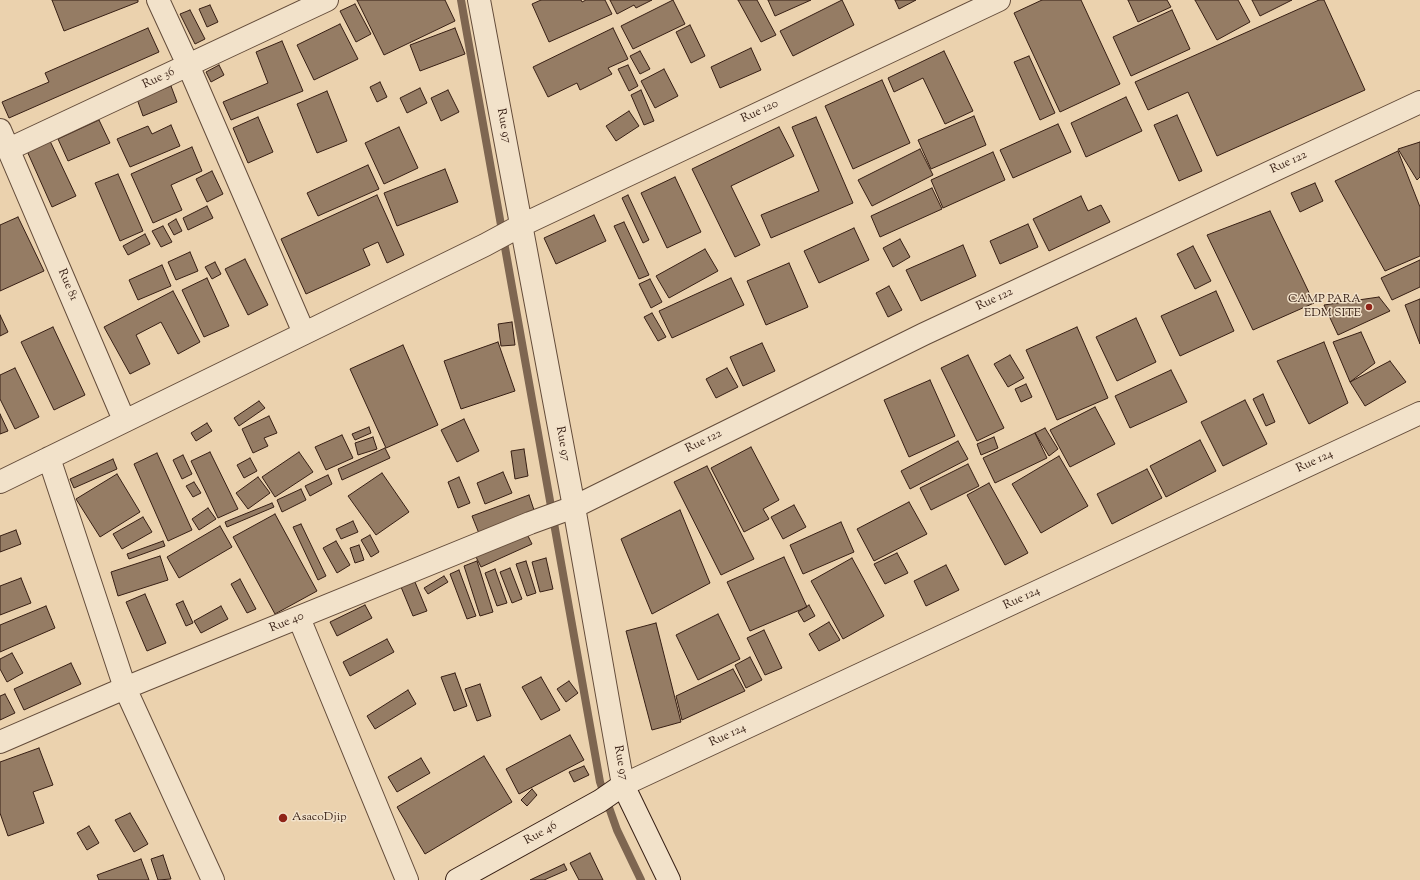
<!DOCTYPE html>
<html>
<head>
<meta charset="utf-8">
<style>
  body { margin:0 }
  canvas { display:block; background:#ebd2ae }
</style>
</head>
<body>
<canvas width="1420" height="880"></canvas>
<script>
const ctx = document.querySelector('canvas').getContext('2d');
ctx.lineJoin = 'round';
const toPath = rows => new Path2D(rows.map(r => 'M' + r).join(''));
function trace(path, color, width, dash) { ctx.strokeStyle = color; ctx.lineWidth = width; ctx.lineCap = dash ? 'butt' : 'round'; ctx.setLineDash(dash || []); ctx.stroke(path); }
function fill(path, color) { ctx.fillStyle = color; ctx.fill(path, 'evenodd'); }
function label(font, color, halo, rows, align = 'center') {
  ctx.font = font + ' "Sorts Mill Goudy",serif'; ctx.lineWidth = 3; ctx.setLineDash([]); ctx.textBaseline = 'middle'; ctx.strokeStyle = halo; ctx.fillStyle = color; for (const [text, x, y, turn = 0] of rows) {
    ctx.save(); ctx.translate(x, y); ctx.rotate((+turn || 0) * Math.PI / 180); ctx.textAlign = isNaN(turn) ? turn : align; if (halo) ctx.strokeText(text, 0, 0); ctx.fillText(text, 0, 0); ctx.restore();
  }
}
const stream = toPath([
  [461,0,600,782,617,830,641,880]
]);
const building = toPath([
  [52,0,138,0,138,2,64,31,52,0],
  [357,0,445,0,455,21,384,55,357,0],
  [541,0,581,0,582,2,586,0,605,0,612,14,549,42,532,4,541,0],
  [610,0,652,0,636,8,634,5,617,14,610,0],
  [673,0,685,24,633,49,621,26,673,0],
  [738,0,757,0,776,35,761,42,738,0],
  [768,0,811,0,775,16,768,0],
  [842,0,854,25,793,56,780,31,842,0],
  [895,0,916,0,899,9,895,0],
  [1042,0,1081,0,1120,84,1060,112,1014,13,1042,0],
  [1128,0,1167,0,1171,7,1138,22,1128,0],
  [1195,0,1238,0,1250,22,1217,40,1195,0],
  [1252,0,1292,0,1260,16,1252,0],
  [1319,0,1324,0,1365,90,1217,156,1188,92,1148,110,1135,82,1319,0],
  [355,4,371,34,356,42,340,11,355,4],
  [210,5,218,22,207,27,199,9,210,5],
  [190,10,205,39,195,44,180,14,190,10],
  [1172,10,1190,49,1131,76,1113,37,1172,10],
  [340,24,358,59,314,80,297,45,340,24],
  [690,25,705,56,691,63,676,32,690,25],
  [148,28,159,52,9,118,2,102,49,82,45,73,148,28],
  [455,28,465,54,420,71,410,45,455,28],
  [613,28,628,59,608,68,612,74,580,90,577,83,548,97,533,67,613,28],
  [282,41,303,91,231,120,223,102,268,83,256,52,282,41],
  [751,48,761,70,720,88,711,67,751,48],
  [640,51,650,69,640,74,630,56,640,51],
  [944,51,973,111,945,124,923,78,894,92,888,78,944,51],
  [1029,56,1055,113,1040,120,1014,62,1029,56],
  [219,65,224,75,211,82,206,72,219,65],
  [628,65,638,86,629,91,618,69,628,65],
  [664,69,678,96,655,108,641,81,664,69],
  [882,80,910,143,853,169,825,106,882,80],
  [380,82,387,97,377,102,370,87,380,82],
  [171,86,177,102,143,116,137,99,171,86],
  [420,88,427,103,407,113,400,98,420,88],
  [448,90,459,112,441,121,431,98,448,90],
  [641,90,654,121,644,125,631,95,641,90],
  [327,91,347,141,317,153,297,104,327,91],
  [1126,97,1142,131,1086,157,1071,123,1126,97],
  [629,111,639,126,616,141,606,126,629,111],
  [1177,115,1202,171,1179,181,1154,125,1177,115],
  [974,116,986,145,931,169,918,140,974,116],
  [258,117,273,152,248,163,233,128,258,117],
  [816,117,853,203,771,238,761,215,819,191,792,127,816,117],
  [99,120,110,143,68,161,58,139,99,120],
  [1058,124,1071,152,1013,178,1000,150,1058,124],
  [171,125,180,146,130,167,117,139,148,126,152,134,171,125],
  [399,127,418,168,384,184,365,143,399,127],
  [779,127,794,156,731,186,760,245,735,257,692,169,779,127],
  [50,141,76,196,52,207,27,151,50,141],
  [1420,142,1420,177,1417,180,1398,149,1420,142],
  [192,147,202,171,171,185,182,210,153,223,131,174,192,147],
  [920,149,933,175,872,206,858,180,920,149],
  [1398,151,1420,207,1420,256,1385,271,1335,181,1398,151],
  [993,152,1005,180,943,208,931,180,993,152],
  [368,165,379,189,318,216,307,193,368,165],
  [445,169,458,202,397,226,384,193,445,169],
  [212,171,223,194,207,202,196,179,212,171],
  [118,174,143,231,120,241,95,183,118,174],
  [675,177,701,232,667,248,641,193,675,177],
  [1315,183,1323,201,1300,212,1291,193,1315,183],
  [932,188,942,209,880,237,871,216,932,188],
  [377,195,404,255,387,263,378,242,363,249,370,265,306,294,281,239,377,195],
  [628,195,649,240,643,243,622,198,628,195],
  [1081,196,1088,211,1101,205,1110,222,1049,251,1033,219,1081,196],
  [207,206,213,218,188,230,183,218,207,206],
  [1270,211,1314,303,1253,330,1207,235,1270,211],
  [594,215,606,241,556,264,544,238,594,215],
  [18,217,44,271,0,291,0,225,18,217],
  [176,219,182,231,174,235,168,224,176,219],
  [624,222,649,275,639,279,614,226,624,222],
  [1028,224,1038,247,1000,264,990,241,1028,224],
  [163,226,172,242,161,247,152,231,163,226],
  [854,228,869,260,819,283,804,251,854,228],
  [145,234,150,244,128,255,123,246,145,234],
  [900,239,910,257,893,267,883,248,900,239],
  [963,245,976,276,921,301,906,270,963,245],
  [1193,246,1211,281,1195,289,1177,254,1193,246],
  [705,249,718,271,669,298,656,276,705,249],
  [190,252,198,271,176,280,168,262,190,252],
  [245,259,268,305,248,315,225,269,245,259],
  [1420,260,1420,287,1392,300,1381,278,1420,260],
  [215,262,221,274,212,279,205,267,215,262],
  [789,263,808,307,766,325,747,281,789,263],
  [162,265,171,286,138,300,129,280,162,265],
  [207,278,229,326,204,337,182,290,207,278],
  [731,278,744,305,672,338,659,311,731,278],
  [650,279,662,302,651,308,639,284,650,279],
  [889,286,902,310,888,317,876,293,889,286],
  [173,291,200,342,178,354,161,322,136,335,150,364,130,374,104,327,173,291],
  [1216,291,1234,331,1180,356,1161,316,1216,291],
  [1379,297,1390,311,1338,335,1324,305,1379,297],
  [1420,299,1420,344,1405,305,1420,299],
  [652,313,666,337,658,341,644,317,652,313],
  [0,315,8,332,0,336,0,315],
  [1136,318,1156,362,1117,381,1096,337,1136,318],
  [512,322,515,345,501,346,498,324,512,322],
  [53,327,85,395,54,410,21,342,53,327],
  [1077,327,1108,398,1057,420,1026,350,1077,327],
  [1361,332,1375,363,1350,382,1333,342,1361,332],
  [498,342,515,391,461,409,444,361,498,342],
  [1324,342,1348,403,1309,424,1277,361,1324,342],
  [762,343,775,371,743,386,730,357,762,343],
  [403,345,438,425,386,448,350,369,403,345],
  [968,355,1004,428,977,441,941,368,968,355],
  [1010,355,1024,378,1008,387,994,364,1010,355],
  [1390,361,1406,382,1365,406,1350,382,1390,361],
  [15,368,39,417,15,429,0,399,0,375,15,368],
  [727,368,738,387,716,398,706,379,727,368],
  [1171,370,1187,402,1130,428,1115,396,1171,370],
  [930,380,955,436,909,457,884,400,930,380],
  [1026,384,1032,397,1021,402,1015,389,1026,384],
  [1263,394,1275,422,1266,426,1253,399,1263,394],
  [1245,400,1267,444,1223,466,1201,422,1245,400],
  [259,401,265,408,239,426,234,418,259,401],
  [1095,407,1115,444,1070,467,1050,430,1095,407],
  [0,414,8,431,0,434,0,414],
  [269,416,277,433,264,438,268,446,253,453,242,429,269,416],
  [464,419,479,451,457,462,441,430,464,419],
  [207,423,212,431,196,441,191,433,207,423],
  [369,427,371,433,355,440,352,434,369,427],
  [1045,428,1058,449,1049,456,1035,433,1045,428],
  [1035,433,1047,458,995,483,983,458,1035,433],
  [342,435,353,458,326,470,315,447,342,435],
  [373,437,377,449,358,455,355,443,373,437],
  [994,437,998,448,981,455,977,444,994,437],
  [1200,440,1216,471,1166,497,1150,466,1200,440],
  [958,441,968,459,910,489,901,471,958,441],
  [751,447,779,500,763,509,769,519,744,532,711,468,751,447],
  [385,448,390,458,342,480,338,469,385,448],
  [524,449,528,476,515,479,511,451,524,449],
  [210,452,238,509,218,518,191,461,210,452],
  [299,452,313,472,275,497,262,477,299,452],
  [157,453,192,530,168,541,134,464,157,453],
  [183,455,192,474,182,479,173,460,183,455],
  [1059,456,1088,506,1041,533,1012,484,1059,456],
  [250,458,257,471,244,478,237,465,250,458],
  [113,459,117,469,74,488,70,479,113,459],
  [968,464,979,486,931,510,920,488,968,464],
  [707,466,754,559,721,575,674,482,707,466],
  [1147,469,1162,498,1112,524,1097,494,1147,469],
  [503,472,512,493,485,504,477,483,503,472],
  [382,473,409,512,376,535,348,496,382,473],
  [117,474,140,512,100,537,76,499,117,474],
  [328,475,332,484,310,496,305,486,328,475],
  [258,477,270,493,248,509,236,493,258,477],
  [459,477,470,503,458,508,448,482,459,477],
  [194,482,201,493,193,497,186,486,194,482],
  [989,483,1028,553,1005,565,967,495,989,483],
  [301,489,306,500,282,512,277,500,301,489],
  [529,495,536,516,480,536,472,516,529,495],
  [909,502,927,534,874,561,857,529,909,502],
  [272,503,274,507,227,527,225,522,272,503],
  [794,505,806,527,783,539,771,517,794,505],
  [208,508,216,519,199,530,192,519,208,508],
  [680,510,710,583,652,614,621,539,680,510],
  [275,514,317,591,275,614,233,537,275,514],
  [143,517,152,532,122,549,113,534,143,517],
  [353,521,358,532,341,539,336,529,353,521],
  [841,522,854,552,803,574,790,545,841,522],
  [301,524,326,576,318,580,293,527,301,524],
  [220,526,232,547,179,578,167,557,220,526],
  [16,530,21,544,0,552,0,536,16,530],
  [526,532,532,544,481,567,475,555,526,532],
  [370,535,379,552,371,557,361,540,370,535],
  [163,541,165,546,129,559,127,554,163,541],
  [336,541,350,565,337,573,323,548,336,541],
  [359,545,364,560,355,563,350,548,359,545],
  [897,553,908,573,885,584,874,564,897,553],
  [160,556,168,580,118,596,111,572,160,556],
  [784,557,807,607,750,631,727,582,784,557],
  [546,558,553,589,540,592,532,562,546,558],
  [852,558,884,616,843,639,811,581,852,558],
  [477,561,493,612,480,616,464,566,477,561],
  [526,561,536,593,527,596,516,564,526,561],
  [946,565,959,590,926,606,914,581,946,565],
  [510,568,522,599,512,603,500,572,510,568],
  [495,569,507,603,497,606,485,573,495,569],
  [459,570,476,616,467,619,450,574,459,570],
  [444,576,448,582,428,594,424,588,444,576],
  [21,578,31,603,0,615,0,586,21,578],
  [240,579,256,609,247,613,231,584,240,579],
  [415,582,427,611,413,616,401,587,415,582],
  [145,594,166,643,147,651,126,602,145,594],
  [183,601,193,623,186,626,176,604,183,601],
  [365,605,372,618,337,636,330,622,365,605],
  [809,605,815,616,804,622,798,612,809,605],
  [46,606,55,628,0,652,0,625,46,606],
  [221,606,228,619,201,633,194,621,221,606],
  [718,614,740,659,698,680,676,635,718,614],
  [829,622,840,640,819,651,809,634,829,622],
  [656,623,681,722,652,730,626,631,656,623],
  [764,630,782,668,765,675,747,638,764,630],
  [387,639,394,652,350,676,343,662,387,639],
  [12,653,23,673,7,682,0,669,0,659,12,653],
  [750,657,762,680,746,688,735,665,750,657],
  [71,663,81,684,24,710,14,689,71,663],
  [733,669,745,691,682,720,676,696,733,669],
  [455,673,467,706,454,711,441,677,455,673],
  [541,677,560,710,541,720,522,687,541,677],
  [569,681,578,693,566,702,557,689,569,681],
  [480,684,491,716,477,721,465,689,480,684],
  [408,690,416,704,375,729,367,716,408,690],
  [5,694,15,713,0,720,0,696,5,694],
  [570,735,584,760,519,794,506,769,570,735],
  [39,748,53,785,33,792,44,823,8,836,0,813,0,762,39,748],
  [484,756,512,802,425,854,397,807,484,756],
  [421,758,430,773,397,792,388,777,421,758],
  [584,766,589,775,574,782,569,772,584,766],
  [532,789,537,795,527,806,521,800,532,789],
  [130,813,148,844,134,852,115,820,130,813],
  [89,826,99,843,87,850,77,833,89,826],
  [590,853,603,880,579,880,570,863,590,853],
  [163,855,171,879,158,880,151,859,163,855],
  [141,859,149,880,99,880,97,875,141,859],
  [564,864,567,870,544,880,530,880,564,864]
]);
const street = toPath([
  [158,0,188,65,304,333],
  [479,0,574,507,623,785,1420,413],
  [0,130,124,420],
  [9,149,327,0],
  [49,458,125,688,213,880],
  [0,482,485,245,522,225,999,0],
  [299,618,407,880],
  [0,742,125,688,530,523,574,507,924,334,1420,102]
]);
const secondary = toPath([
  [457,880,600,801,623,785,669,880]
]);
const markers = [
  [1369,307,4,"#8f2418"],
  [283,818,5,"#8f2418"]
];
const streetNames = [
  ["Rue 36",159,79,-25],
  ["Rue 120",760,112,-25],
  ["Rue 97",503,126,79],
  ["Rue 122",1289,163,-25],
  ["Rue 81",67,285,67],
  ["Rue 122",995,300,-25],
  ["Rue 122",704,442,-26],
  ["Rue 97",562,444,79],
  ["Rue 124",1315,462,-25],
  ["Rue 124",1022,599,-25],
  ["Rue 40",287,623,-22],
  ["Rue 124",728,736,-25],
  ["Rue 97",620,763,79],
  ["Rue 46",541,834,-29]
];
const poiNames = [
  ["CAMP PARA",1361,300],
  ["EDM SITE",1361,314],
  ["AsacoDjip",292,818,"left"]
];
trace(stream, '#7e6651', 8);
fill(building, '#957c64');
trace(building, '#371f14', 1);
trace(street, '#644c3a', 24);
trace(secondary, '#371f14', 24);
trace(street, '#f2e2ca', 22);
trace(secondary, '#f2e2ca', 22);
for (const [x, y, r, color] of markers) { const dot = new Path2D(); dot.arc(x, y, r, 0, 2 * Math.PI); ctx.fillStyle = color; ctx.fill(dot); trace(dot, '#f2e2ca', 1.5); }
label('12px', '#371f14', '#f2e2ca', streetNames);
label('12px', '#371f14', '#f2e2ca', poiNames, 'right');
</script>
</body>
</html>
